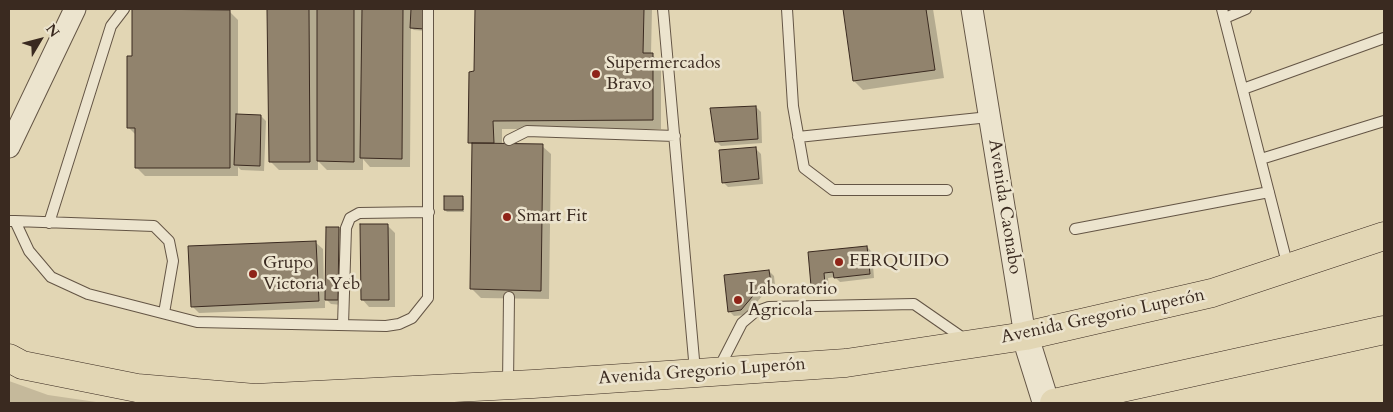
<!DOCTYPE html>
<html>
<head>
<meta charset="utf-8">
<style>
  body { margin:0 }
  #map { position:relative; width:1393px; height:412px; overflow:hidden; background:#e2d6b4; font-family:Cardo,serif }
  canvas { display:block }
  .frame { position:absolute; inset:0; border:10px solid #3a2a20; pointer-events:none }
  .north { position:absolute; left:15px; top:15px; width:50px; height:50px; -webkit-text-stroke:4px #ece4ce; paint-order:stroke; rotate:53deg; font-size:14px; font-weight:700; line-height:20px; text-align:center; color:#3a2a20 }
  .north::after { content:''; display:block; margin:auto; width:18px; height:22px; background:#3a2a20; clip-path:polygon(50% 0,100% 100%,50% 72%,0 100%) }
</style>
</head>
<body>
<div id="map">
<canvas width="1393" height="412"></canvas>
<div class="frame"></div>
<div class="north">N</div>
</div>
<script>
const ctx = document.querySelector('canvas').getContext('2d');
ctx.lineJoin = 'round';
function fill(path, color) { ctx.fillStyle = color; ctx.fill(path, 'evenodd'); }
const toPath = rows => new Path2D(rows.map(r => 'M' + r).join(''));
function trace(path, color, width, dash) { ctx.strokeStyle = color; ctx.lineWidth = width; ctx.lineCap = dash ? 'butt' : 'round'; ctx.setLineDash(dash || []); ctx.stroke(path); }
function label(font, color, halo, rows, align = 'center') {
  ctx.font = font + ' Cardo,serif'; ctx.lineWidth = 5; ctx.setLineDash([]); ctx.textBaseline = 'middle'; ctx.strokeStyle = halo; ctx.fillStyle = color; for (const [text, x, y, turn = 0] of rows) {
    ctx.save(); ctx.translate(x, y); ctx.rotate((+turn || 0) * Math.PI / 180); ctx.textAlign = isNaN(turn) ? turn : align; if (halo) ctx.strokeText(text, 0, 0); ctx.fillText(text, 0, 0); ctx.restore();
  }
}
const green = toPath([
  [9,381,48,395,103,403,9,403]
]);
const shadow = toPath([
  [269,9,426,9,426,31,414,30,411,28,410,167,370,167,363,159,363,170,327,170,318,161,318,170,279,170,270,161],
  [476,9,652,9,651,54,661,63,661,129,502,129,502,145,542,146,551,154,549,299,481,298,472,289,473,146,470,142,475,73],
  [844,9,933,9,944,78,863,90,854,81],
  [229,11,238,20,238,115,261,116,266,121,264,171,241,170,238,167,238,176,145,176,136,167,136,135,128,127,134,57],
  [756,107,761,112,762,143,721,146,716,141],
  [756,149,761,154,763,184,728,187,723,182],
  [462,197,464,199,464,212,447,212,445,210],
  [388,226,395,233,395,307,369,307,362,299],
  [339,228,344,233,342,305,331,304,325,298,325,308,199,313,192,306,315,242,323,249,324,286,326,286],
  [867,247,872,252,874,278,840,282,835,277,828,278,829,289,817,290,812,285,809,253],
  [769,271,774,276,776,294,763,295,746,315,734,316,729,311]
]);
const building = toPath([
  [132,9,230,10,230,168,135,168,135,128,127,128,127,56,132,56,132,9],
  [267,9,309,9,310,162,269,162,267,9],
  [317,9,354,9,354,162,317,161,317,9],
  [362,9,403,9,402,159,360,158,362,9],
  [411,9,425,9,425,29,410,28,411,9],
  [475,9,644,9,643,53,653,53,653,120,493,121,494,143,468,143,469,72,474,71,475,9],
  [843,9,926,9,935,70,853,81,843,9],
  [756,106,758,139,715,142,710,108,756,106],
  [236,114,261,115,260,166,234,165,236,114],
  [472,143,543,144,541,291,470,289,472,143],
  [756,147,759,179,722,183,719,150,756,147],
  [444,196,463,196,463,210,444,210,444,196],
  [360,224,388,224,389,300,361,300,360,224],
  [326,227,339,227,338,300,325,300,326,227],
  [316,241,319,301,191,307,188,246,316,241],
  [867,246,870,274,834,278,833,272,824,273,825,284,811,286,808,252,867,246],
  [769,270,772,289,758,290,741,310,728,312,724,275,769,270]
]);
const service = toPath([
  [663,9,695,371],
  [787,9,793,106,804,168,833,190,947,190],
  [1222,9,1288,267],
  [1225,18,1246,9],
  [1243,89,1384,38],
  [798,137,989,117],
  [509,140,527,131,675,136],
  [1261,159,1384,121],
  [9,221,15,221,29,251,51,277,88,294,197,322,386,326,399,324,412,318,428,298,428,9],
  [15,221,154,226,169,241,173,261,164,313],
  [49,223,111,26,124,9],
  [1075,229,1269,192],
  [343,325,346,228,350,218,359,213,429,212],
  [719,368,742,323,755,312,769,307,914,304,966,340],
  [508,384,509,297]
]);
const minor = toPath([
  [972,9,1025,336],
  [9,147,75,9]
]);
const tertiary = toPath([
  [1025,336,1046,403]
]);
const primary = toPath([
  [9,358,22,365,137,388,255,398,533,384,846,363,1025,336,1212,293,1384,236],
  [1054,403,1384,330]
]);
const markers = [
  [596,74,5,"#8f2418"],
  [507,217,5,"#8f2418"],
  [839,262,5,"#8f2418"],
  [253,274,5,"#8f2418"],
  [738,300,5,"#8f2418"]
];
const poiNames = [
  ["Supermercados",606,64],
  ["Bravo",606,85],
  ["Smart Fit",517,217],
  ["FERQUIDO",849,262],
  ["Grupo",263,264],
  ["Victoria Yeb",263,285],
  ["Laboratorio",748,290],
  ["Agricola",748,311]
];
const streetNames = [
  ["Avenida Caonabo",1004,207,81],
  ["Avenida Gregorio Luperón",1103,317,-12],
  ["Avenida Gregorio Luperón",702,372,-4]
];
fill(green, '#c5b99b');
fill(shadow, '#0003');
fill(building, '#91836d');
trace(building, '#3a2a20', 1);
trace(service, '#645545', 12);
trace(minor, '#645545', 23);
trace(tertiary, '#645545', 28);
trace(primary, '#3a2a20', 29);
trace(service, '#ece4ce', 10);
trace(minor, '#ece4ce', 21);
trace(tertiary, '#ece4ce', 26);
trace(primary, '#e2d6b4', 28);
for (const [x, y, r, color] of markers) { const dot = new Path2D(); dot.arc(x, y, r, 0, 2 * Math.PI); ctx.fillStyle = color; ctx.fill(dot); trace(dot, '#ece4ce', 2); }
label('18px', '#3a2a20', '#ece4ce', poiNames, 'left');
label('18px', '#3a2a20', '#ece4ce', streetNames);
</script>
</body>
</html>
